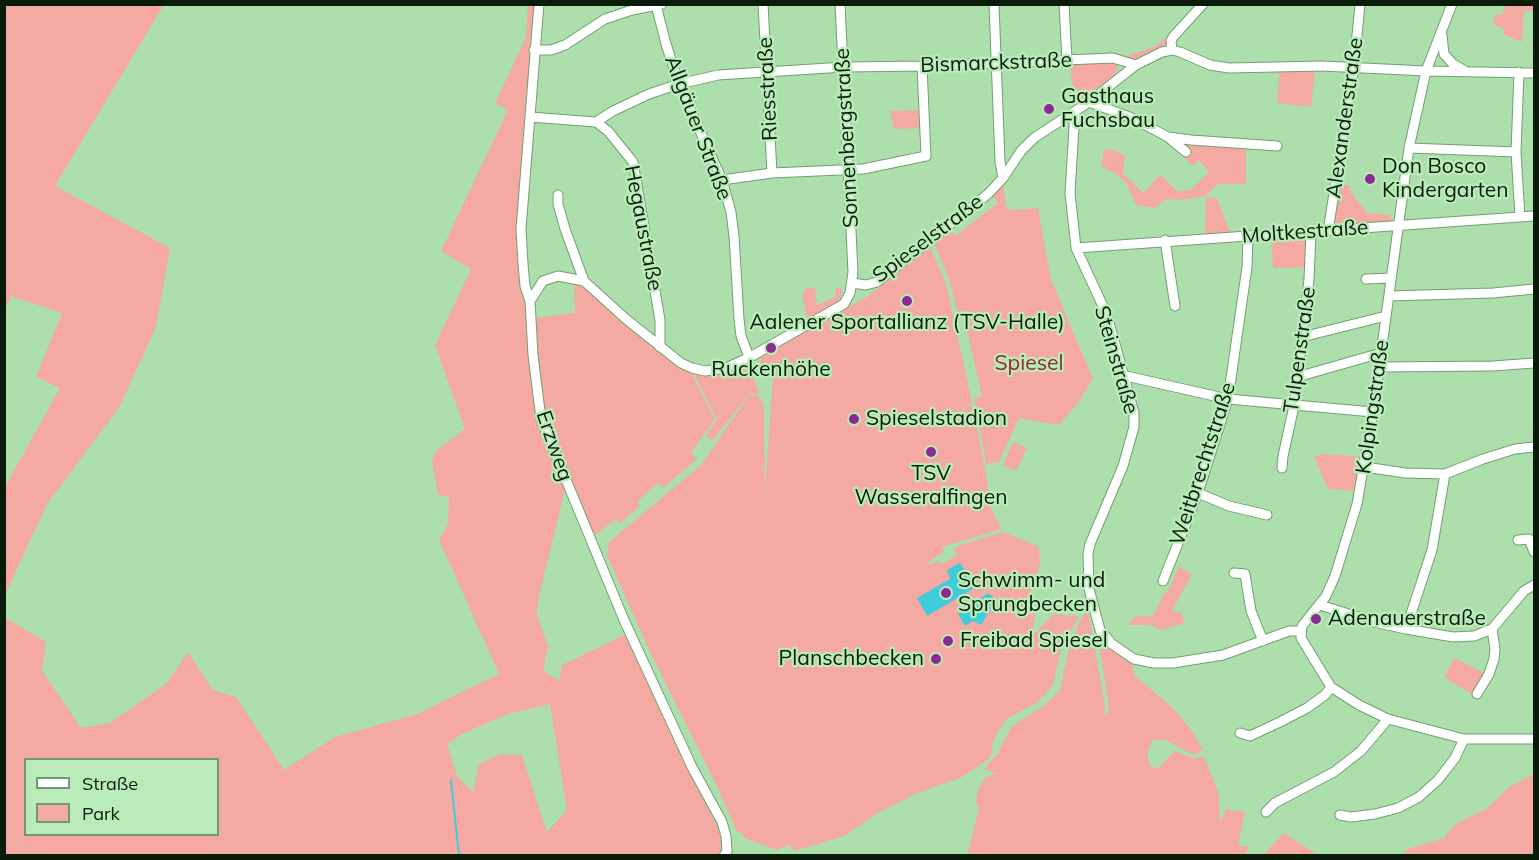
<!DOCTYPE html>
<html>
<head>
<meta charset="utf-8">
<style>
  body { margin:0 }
  #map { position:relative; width:1539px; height:860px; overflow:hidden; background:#addfad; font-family:Mulish,sans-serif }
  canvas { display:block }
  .frame { position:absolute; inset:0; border:6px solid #091c0a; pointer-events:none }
  .legend { position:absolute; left:24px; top:758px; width:195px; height:78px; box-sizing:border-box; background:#b9ecb9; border:2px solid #739973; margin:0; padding:8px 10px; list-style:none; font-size:18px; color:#091c0a }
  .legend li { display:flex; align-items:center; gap:12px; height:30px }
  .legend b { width:30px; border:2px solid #739973 }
</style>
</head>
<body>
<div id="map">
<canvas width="1539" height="860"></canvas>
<div class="frame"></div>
<ul class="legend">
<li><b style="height:8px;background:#fff"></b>Straße</li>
<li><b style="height:16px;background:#f4a9a3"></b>Park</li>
</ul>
</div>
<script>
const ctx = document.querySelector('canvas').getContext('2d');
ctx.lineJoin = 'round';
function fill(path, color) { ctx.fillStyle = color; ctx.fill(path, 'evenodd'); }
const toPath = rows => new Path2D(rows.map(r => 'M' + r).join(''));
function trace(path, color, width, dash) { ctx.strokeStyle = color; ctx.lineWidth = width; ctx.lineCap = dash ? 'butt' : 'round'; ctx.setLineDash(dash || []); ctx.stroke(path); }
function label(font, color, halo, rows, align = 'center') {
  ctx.font = font + ' Mulish,sans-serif'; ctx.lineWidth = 4.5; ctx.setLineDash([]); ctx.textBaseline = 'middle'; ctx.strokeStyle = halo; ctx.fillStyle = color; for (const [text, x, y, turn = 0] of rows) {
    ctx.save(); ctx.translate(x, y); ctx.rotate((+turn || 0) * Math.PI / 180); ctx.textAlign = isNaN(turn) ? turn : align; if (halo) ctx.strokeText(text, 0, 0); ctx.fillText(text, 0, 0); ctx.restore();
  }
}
const green = toPath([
  [5,4,164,5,55,186,170,248,156,327,120,406,47,504,5,595,5,487,60,388,36,377,62,313,11,296,5,310],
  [528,5,538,5,536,44,531,46,520,265,535,397,539,419,565,490,538,600,537,615,548,646,543,671,559,681,562,665,626,634,673,737,718,828,723,846,718,855,5,855,4,617,46,642,42,671,81,728,110,723,166,684,188,652,213,690,236,697,284,770,335,737,417,714,499,674,439,540,448,524,449,497,438,495,432,461,436,451,465,429,435,345,471,269,441,251,508,110,495,103,526,37],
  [550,704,567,810,547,832,522,755,501,754,479,764,473,792,457,776,447,744,464,733,508,714],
  [26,760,218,760,218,834,26,834],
  [1505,5,1534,5,1534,11,1524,11,1522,42,1504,35,1504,29,1493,24,1495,15,1502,15],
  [1173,32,1170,49,1136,62,1121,58,1154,47],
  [1112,62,1117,64,1118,68,1113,79,1075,102,1070,64],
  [1280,68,1315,69,1311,107,1277,103],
  [922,110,922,128,894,129,890,111],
  [1176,140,1246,147,1246,184,1218,184,1205,196,1180,200,1166,199,1155,208,1136,205,1126,183,1115,173,1101,167,1104,149,1115,150,1125,156,1123,174,1144,193,1160,174,1177,191,1191,190,1209,172,1199,160,1192,166,1184,157,1189,151],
  [1003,183,1006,207,1009,210,1038,208,1051,280,1093,379,1078,403,1060,424,1051,424,1019,418,999,462,986,464,974,398,982,396,964,317,959,318,949,279,933,241,949,228,955,236,998,203,991,194],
  [1338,185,1349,185,1352,194,1367,213,1391,215,1391,222,1332,227],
  [1206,197,1217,198,1231,235,1205,236],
  [1309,234,1308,267,1273,268,1271,238],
  [930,247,944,278,948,292,972,402,962,411,972,404,986,474,991,508,1001,529,942,547,944,552,926,563,933,564,939,560,942,564,957,555,954,549,961,545,1003,532,1039,547,1040,564,1026,609,1035,611,1033,631,1036,633,1053,614,1079,616,1060,653,1053,685,1037,703,1008,718,998,731,991,748,993,750,988,760,960,778,917,793,876,814,844,836,795,851,788,845,777,850,744,838,741,832,737,832,720,793,651,654,607,556,609,542,701,465,750,394,760,397,764,407,765,491,773,376,757,366,763,355,868,296],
  [574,283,597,295,693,371,694,379,715,419,691,453,697,459,663,488,658,483,637,502,640,506,620,523,616,519,594,536,544,419,533,318,575,313],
  [808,288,815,288,817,305,835,297,836,288,841,288,842,293,837,304,808,322,803,300,803,292],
  [749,361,759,395,750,393,712,441,706,436,717,419,696,379,695,372],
  [1013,442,1027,448,1016,471,1003,465],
  [1324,454,1364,457,1358,491,1328,489,1314,457],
  [1179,567,1192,574,1172,611,1181,612,1185,623,1162,630,1150,625,1128,625,1135,616,1153,616,1163,595,1168,591],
  [1088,610,1104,700,1105,715,1108,714,1108,701,1099,643,1102,640,1132,663,1135,676,1173,708,1192,731,1203,750,1196,754,1189,753,1165,740,1152,740,1147,754,1150,766,1157,769,1175,751,1193,758,1204,757,1219,794,1220,823,1226,809,1245,812,1238,845,1249,847,1245,856,964,856,968,853,979,808,976,802,978,789,985,778,996,773,984,769,998,753,1011,727,1045,705,1060,690,1070,643,1082,617],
  [1454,658,1486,674,1474,695,1448,680,1445,676],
  [1534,774,1534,855,1401,855,1408,849,1444,838,1455,824,1486,809,1509,787],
  [1284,833,1318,855,1263,855]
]);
const water = toPath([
  [960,563,976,587,927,616,917,598,950,579,947,570],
  [988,593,996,600,981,625,973,621,965,626,958,614]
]);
const stream = toPath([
  [451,780,459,856]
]);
const minor = toPath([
  [539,4,521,229,523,264,525,286,530,301,533,355,541,419,624,620,692,767,722,822,726,836,727,851,724,856],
  [763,4,772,173],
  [994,4,1000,162,1003,178],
  [1064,4,1067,60],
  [1452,4,1426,71,1409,148,1373,412,1357,504,1335,576,1326,596,1302,626,1301,638,1331,687,1359,705,1388,719,1464,739,1534,739],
  [656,5,666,44,679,84,722,180,731,212,734,236,739,319,741,336,749,357],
  [1442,35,1444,54,1453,64,1465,71],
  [534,50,551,50,565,45,605,19,632,10,662,4],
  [1172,50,1171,41,1173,37,1203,4],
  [1519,72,1516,152,1520,217],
  [1089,102,1132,118,1168,137,1186,152],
  [1075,111,1070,193,1076,248,1107,315,1134,413,1134,427,1123,466,1090,544,1088,554,1089,589,1100,630,1112,644,1134,659,1154,663,1173,663,1223,655,1289,631,1300,631],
  [530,117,596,122,613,111,649,94,679,84,718,75,844,67,922,66,1113,58,1136,65],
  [596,122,608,131,633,162,660,320,660,347],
  [1168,137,1191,140,1277,146],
  [1409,148,1516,152],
  [722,180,772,173,863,169,926,156,922,66],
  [558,195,558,204,565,229,584,281],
  [1328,231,1354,67,1360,4],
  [1165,240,1175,306],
  [1076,248,1534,216],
  [1366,279,1391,278],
  [852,283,866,285,877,282,988,194,1003,178,1021,151,1034,138,1089,102,1136,65,1162,52,1172,50,1180,52,1210,65,1229,68,1322,66,1426,71,1534,73],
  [1389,296,1493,293,1534,289],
  [530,301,543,281,558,276,584,281,626,319,681,363,692,368,705,371,726,368,752,356,844,304,850,293,853,272,840,4],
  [1302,337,1386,316],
  [1380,367,1493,366,1534,363],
  [1126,376,1228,399,1373,412],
  [1297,377,1381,353],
  [1365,467,1405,473,1445,474,1483,459,1515,449,1534,447],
  [1282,468,1283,456,1294,406,1309,279,1311,232],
  [1198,493,1229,506,1267,515],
  [1518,540,1529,539,1534,552],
  [1234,573,1245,574,1251,611,1263,641],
  [1163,581,1198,493,1228,399,1247,267,1248,237],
  [1320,605,1374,622,1406,629,1453,637,1474,636,1492,629,1524,591,1534,585],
  [1406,629,1432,550,1445,474],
  [1477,694,1489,674,1494,659,1495,649,1492,629],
  [1240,733,1250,736,1280,722,1307,708,1325,695,1331,687],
  [1266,812,1275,803,1334,772,1361,751,1388,719],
  [1340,815,1351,817,1375,814,1398,808,1419,797,1438,780,1455,758,1464,739]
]);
const markers = [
  [1049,109,6,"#8b2a93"],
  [1370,179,6,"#8b2a93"],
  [907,301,6,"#8b2a93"],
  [771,348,6,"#8b2a93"],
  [854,419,6,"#8b2a93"],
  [931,452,6,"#8b2a93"],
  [946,593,6,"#8b2a93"],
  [1316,619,6,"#8b2a93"],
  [948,641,6,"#8b2a93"],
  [936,659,6,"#8b2a93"]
];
const streetNames = [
  ["Bismarckstraße",996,63,-2],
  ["Riesstraße",768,89,-93],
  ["Alexanderstraße",1345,118,-82],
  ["Allgäuer Straße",698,128,69],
  ["Sonnenbergstraße",847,138,-93],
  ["Hegaustraße",643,228,79],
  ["Moltkestraße",1305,232,-4],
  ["Spieselstraße",928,239,-37],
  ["Tulpenstraße",1300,350,-82],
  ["Steinstraße",1116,360,74],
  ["Kolpingstraße",1373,407,-82],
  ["Erzweg",554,446,71],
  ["Weitbrechtstraße",1203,464,-72]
];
const poiNames = [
  ["Gasthaus",1061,97],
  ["Fuchsbau",1061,121],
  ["Don Bosco",1382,167],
  ["Kindergarten",1382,191],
  ["Aalener Sportallianz (TSV-Halle)",907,323,"center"],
  ["Ruckenhöhe",771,370,"center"],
  ["Spieselstadion",866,419],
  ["TSV",931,474,"center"],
  ["Wasseralfingen",931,498,"center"],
  ["Schwimm- und",958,581],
  ["Sprungbecken",958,605],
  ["Adenauerstraße",1328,619],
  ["Freibad Spiesel",960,641],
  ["Planschbecken",924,659,"right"]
];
const parkNames = [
  ["Spiesel",1029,364]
];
fill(green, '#f4a9a3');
fill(water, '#3fcddb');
trace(stream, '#3fcddb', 2);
trace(minor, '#70a070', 11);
trace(minor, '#fff', 9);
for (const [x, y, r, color] of markers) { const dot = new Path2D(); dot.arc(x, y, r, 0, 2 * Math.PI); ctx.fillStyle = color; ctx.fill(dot); trace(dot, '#b9ecb9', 2); }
label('21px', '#091c0a', '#b9ecb9', streetNames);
label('21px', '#091c0a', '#b9ecb9', poiNames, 'left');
label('21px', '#952527', '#b9ecb9', parkNames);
</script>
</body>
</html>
